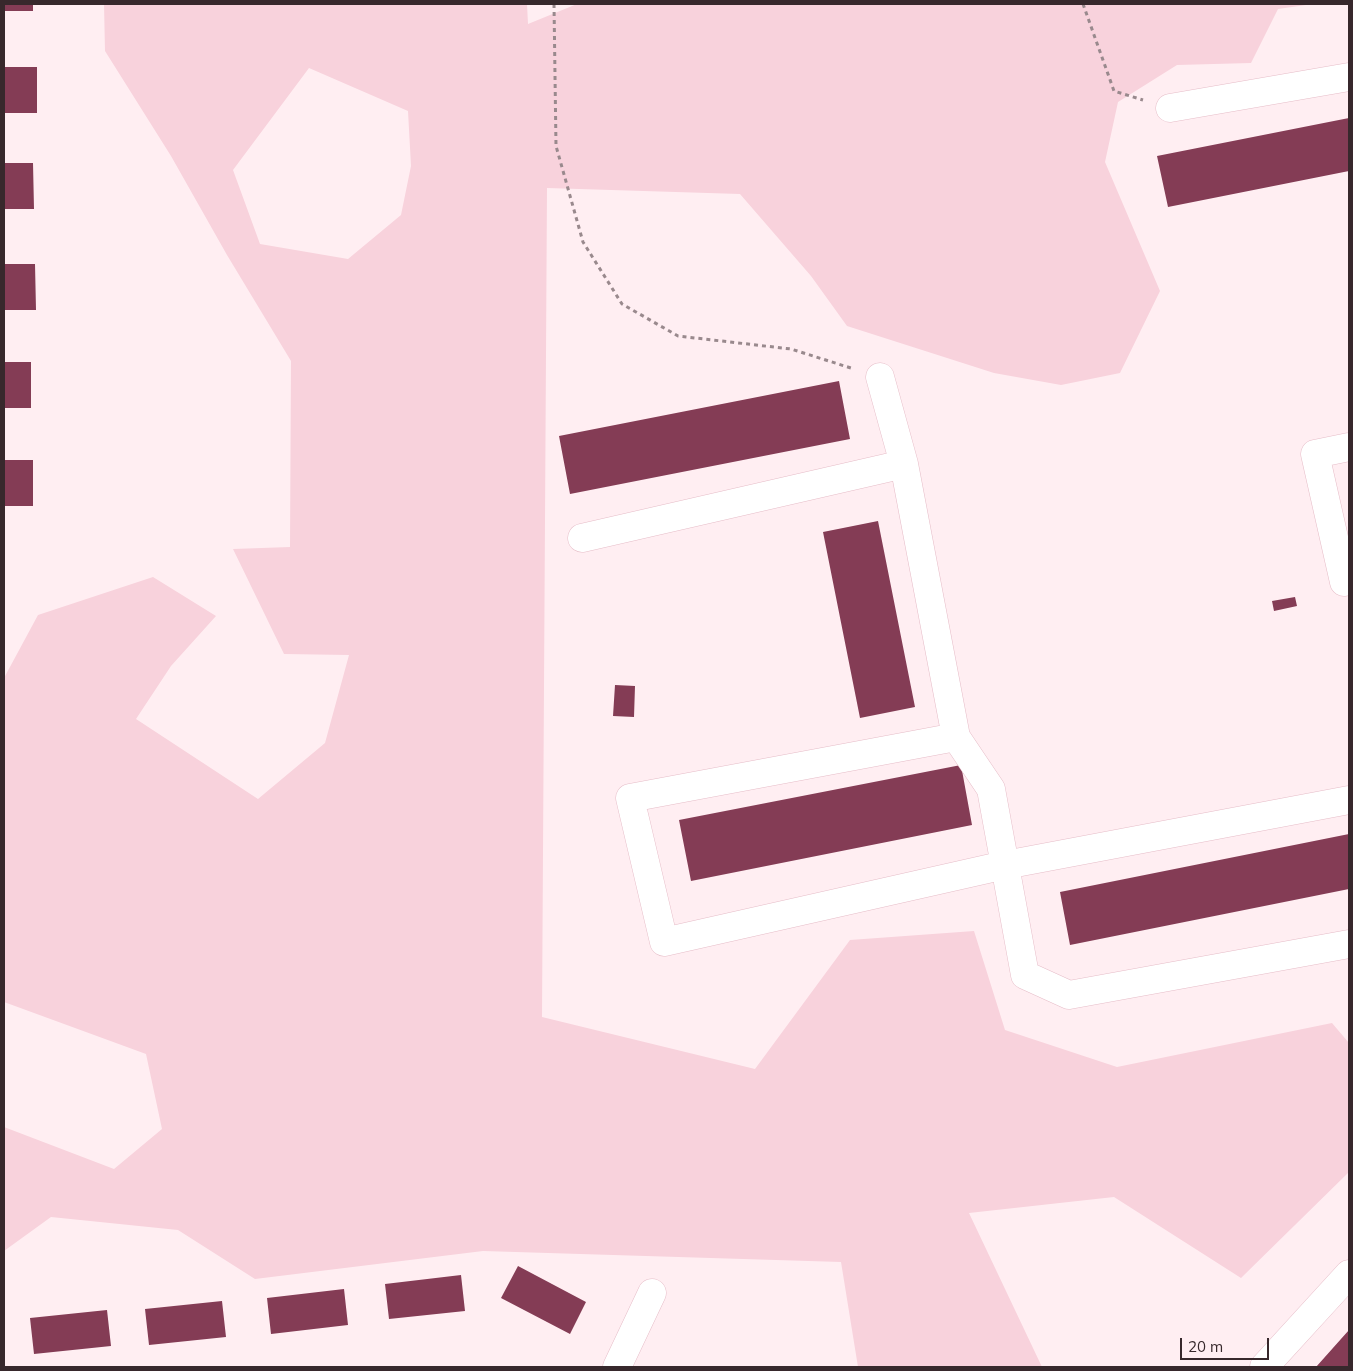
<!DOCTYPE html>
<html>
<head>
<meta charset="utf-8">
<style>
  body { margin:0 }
  #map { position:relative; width:1353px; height:1371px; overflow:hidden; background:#ffeef2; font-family:Mulish,sans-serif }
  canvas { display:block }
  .frame { position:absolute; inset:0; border:5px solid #37282c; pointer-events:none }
  .scale { position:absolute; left:1180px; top:1338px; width:89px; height:22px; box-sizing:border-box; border:2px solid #37282c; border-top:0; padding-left:6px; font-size:15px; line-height:18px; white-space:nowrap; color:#37282c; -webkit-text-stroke:4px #ffeef2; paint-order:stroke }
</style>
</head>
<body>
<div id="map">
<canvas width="1353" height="1371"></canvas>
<div class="frame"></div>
<div class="scale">20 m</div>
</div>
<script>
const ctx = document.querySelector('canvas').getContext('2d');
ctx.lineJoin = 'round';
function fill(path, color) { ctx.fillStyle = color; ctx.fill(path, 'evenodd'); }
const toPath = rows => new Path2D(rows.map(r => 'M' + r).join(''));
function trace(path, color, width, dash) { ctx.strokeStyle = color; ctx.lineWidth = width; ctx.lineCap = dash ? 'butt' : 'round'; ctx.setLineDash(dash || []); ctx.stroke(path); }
const green = toPath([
  [104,4,527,4,528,24,577,4,1313,4,1278,9,1251,63,1177,65,1118,102,1105,162,1160,291,1120,373,1061,385,994,373,847,326,811,276,740,194,547,188,542,1017,755,1069,850,940,974,931,1005,1030,1117,1067,1332,1023,1349,1043,1349,1172,1241,1278,1114,1197,969,1213,1042,1367,858,1367,841,1262,483,1251,255,1279,178,1230,51,1217,4,1251,4,1127,114,1169,162,1129,146,1054,4,1002,4,678,38,615,153,577,216,616,171,666,136,719,258,799,325,743,349,655,284,654,233,549,290,547,291,361,227,255,171,156,105,51],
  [309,68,408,111,411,166,401,215,348,259,260,244,233,170]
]);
const building = toPath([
  [4,4,33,4,33,11,4,11],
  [4,67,37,67,37,113,4,113],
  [1349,118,1349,171,1168,207,1157,156],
  [4,163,33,163,34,209,4,209],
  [4,264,35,264,36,310,4,310],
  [4,362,31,362,31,408,4,408],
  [839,381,850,439,570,494,559,436],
  [4,460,33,460,33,506,4,506],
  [878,521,915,707,860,718,823,532],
  [1295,597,1297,606,1274,611,1272,601],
  [615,685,635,686,634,717,613,716],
  [961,765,972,825,691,881,679,820],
  [1349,834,1349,889,1070,945,1060,892],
  [518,1266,586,1302,570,1334,501,1298],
  [461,1275,465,1311,389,1319,385,1284],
  [344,1289,348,1325,271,1334,267,1298],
  [222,1301,226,1337,149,1345,145,1309],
  [107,1310,111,1346,34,1354,30,1318],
  [1349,1330,1349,1367,1316,1367]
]);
const path = toPath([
  [554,4,556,146,583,242,622,304,678,336,791,349,854,369],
  [1083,4,1114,91,1143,100]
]);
const minor = toPath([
  [1170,108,1349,77],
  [880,377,904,464],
  [1349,447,1315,454,1344,582,1349,581],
  [582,538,904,464,956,737,991,789,1025,975,1069,995,1349,944],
  [956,737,630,798,664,942,1005,865,1349,800],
  [617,1367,652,1293],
  [1264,1367,1349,1274]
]);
fill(green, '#f8d2dc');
fill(building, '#843c55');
trace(minor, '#e6bdc8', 29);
trace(path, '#99898d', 3, [4, 4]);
trace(minor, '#fff', 28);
</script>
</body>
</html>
